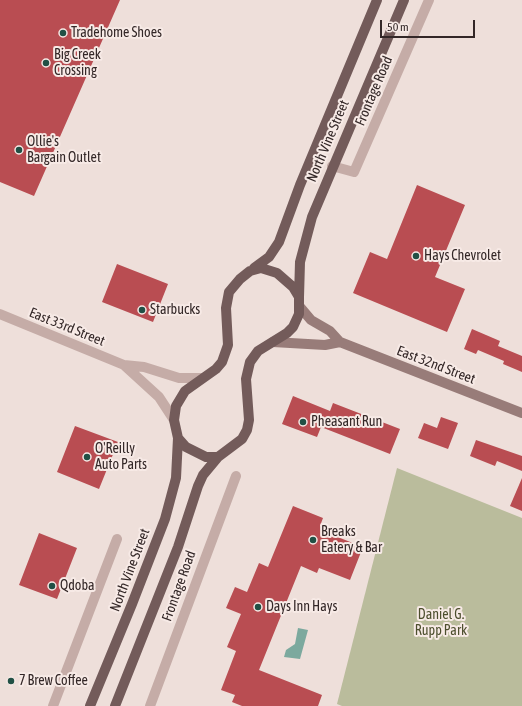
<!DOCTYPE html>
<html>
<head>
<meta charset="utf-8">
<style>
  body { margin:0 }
  #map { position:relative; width:522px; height:706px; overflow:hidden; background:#eedfda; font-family:"Asap Condensed",sans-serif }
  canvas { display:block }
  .scale { position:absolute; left:380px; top:20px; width:95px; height:18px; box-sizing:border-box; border:2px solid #332727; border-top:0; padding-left:5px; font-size:12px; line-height:14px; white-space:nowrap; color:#332727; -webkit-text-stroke:3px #f7eae6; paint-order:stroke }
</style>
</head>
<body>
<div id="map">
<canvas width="522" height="706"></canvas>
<div class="scale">50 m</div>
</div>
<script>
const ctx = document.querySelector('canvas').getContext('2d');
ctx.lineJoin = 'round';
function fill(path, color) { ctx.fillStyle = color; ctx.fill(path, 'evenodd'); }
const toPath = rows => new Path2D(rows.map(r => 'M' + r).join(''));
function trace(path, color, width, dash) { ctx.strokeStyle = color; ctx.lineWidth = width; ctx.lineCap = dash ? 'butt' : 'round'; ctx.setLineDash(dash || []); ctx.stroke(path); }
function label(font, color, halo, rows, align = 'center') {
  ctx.font = font + ' "Asap Condensed",sans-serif'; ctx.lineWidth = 4; ctx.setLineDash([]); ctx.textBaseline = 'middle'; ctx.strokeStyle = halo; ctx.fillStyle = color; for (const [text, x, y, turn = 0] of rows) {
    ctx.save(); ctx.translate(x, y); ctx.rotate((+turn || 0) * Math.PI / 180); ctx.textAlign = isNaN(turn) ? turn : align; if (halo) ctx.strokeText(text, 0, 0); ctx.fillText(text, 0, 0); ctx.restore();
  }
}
const green = toPath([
  [397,468,522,518,522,706,342,706,337,704]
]);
const water = toPath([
  [298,628,308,630,300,659,284,657,286,650,295,644]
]);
const building = toPath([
  [0,0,120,0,34,196,0,182],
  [417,185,465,205,435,277,465,289,447,332,353,293,370,252,387,259],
  [117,264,168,284,153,322,102,302],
  [472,329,500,341,498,346,522,356,522,372,503,364,504,361,478,350,476,354,464,349],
  [293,396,330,411,333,403,400,429,390,454,321,427,317,437,282,424],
  [441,417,458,423,448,449,418,438,424,423,437,428],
  [75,426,118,442,99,489,57,472],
  [476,440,522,456,522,471,497,461,495,466,470,456],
  [522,478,522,511,510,506],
  [293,506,323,518,320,526,332,531,330,534,363,547,350,580,319,568,317,573,301,566,259,670,322,695,318,706,242,706,232,702,235,695,221,690,236,651,227,647,241,614,226,608,235,587,247,592,259,563,268,567],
  [39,533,77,548,57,599,19,585]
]);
const street = toPath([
  [332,166,354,172,429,0],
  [0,314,124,365,144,367,179,378,201,378],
  [124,365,159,397,174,420],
  [53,706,117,539],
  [150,706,236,476]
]);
const secondary = toPath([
  [300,307,311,320,330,331,340,342,522,413],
  [273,342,325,345,340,342]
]);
const primary = toPath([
  [254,268,269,257,279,242,300,185,377,0],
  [261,268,277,273,293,287,299,297,299,314,293,327,287,333,258,351,250,362,246,379,249,420,247,430,242,439,218,457,206,457,186,447,178,438,174,420,176,406,185,391,216,369,222,362,228,345,226,308,229,292,240,279,250,271,261,268],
  [299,297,300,262,312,217,404,0],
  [90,706,132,604,165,519,176,478,178,438],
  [115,706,178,547,198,486,203,475,218,457]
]);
const markers = [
  [63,33,4,"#215045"],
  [46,63,4,"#215045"],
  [19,150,4,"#215045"],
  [416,256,4,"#215045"],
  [142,310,4,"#215045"],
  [303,422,4,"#215045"],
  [87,457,4,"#215045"],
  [313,540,4,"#215045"],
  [52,586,4,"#215045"],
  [258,607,4,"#215045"],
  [11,681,4,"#215045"]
];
const poiNames = [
  ["Tradehome Shoes",71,33],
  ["Big Creek",54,55],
  ["Crossing",54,71],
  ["Ollie's",27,142],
  ["Bargain Outlet",27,158],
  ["Hays Chevrolet",424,256],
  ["Starbucks",150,310],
  ["Pheasant Run",311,422],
  ["O'Reilly",95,449],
  ["Auto Parts",95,465],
  ["Breaks",321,532],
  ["Eatery & Bar",321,548],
  ["Qdoba",60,586],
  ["Days Inn Hays",266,607],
  ["7 Brew Coffee",19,681]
];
const streetNames = [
  ["Frontage Road",374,91,-67],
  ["North Vine Street",328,141,-67],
  ["East 33rd Street",67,327,22],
  ["East 32nd Street",436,365,21],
  ["North Vine Street",130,570,-69],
  ["Frontage Road",179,586,-70]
];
const parkNames = [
  ["Daniel G.",441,615],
  ["Rupp Park",441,631]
];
fill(green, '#babc9c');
fill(water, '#7ca99e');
fill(building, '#b94d52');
trace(street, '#c5aca7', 10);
trace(secondary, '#987c79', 10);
trace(primary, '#735b5a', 10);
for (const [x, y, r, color] of markers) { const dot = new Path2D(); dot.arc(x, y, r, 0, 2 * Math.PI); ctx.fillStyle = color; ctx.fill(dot); trace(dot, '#f7eae6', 1.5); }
label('14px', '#332727', '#f7eae6', poiNames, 'left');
label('14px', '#332727', '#f7eae6', streetNames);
label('14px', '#4c4e2d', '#f7eae6', parkNames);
</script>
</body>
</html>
